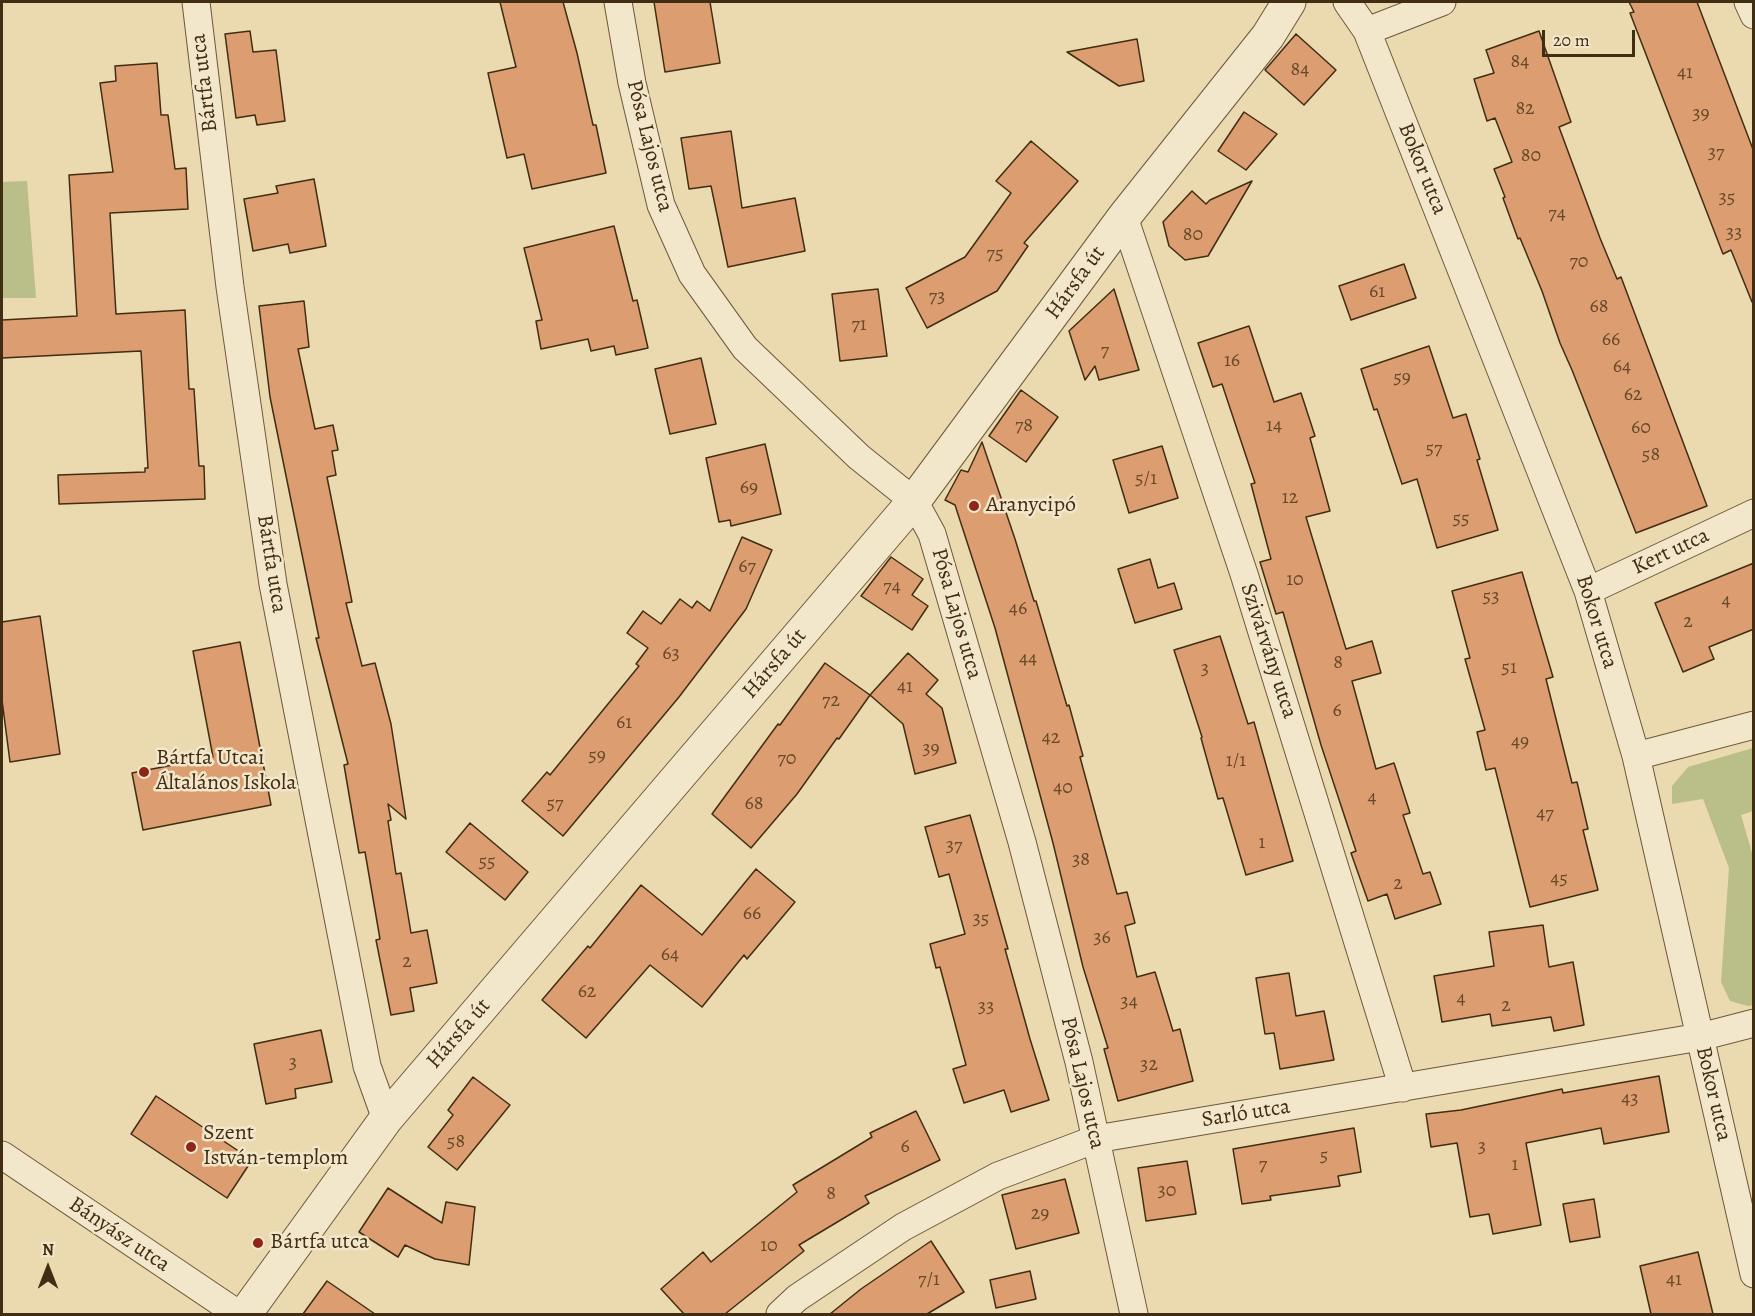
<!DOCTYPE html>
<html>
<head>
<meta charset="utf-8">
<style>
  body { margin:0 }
  #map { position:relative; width:1755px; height:1316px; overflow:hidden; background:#ebd9af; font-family:Alegreya,serif }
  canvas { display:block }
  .frame { position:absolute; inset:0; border:3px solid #412d13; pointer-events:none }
  .north { position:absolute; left:18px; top:1238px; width:60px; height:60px; -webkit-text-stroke:4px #f2e6cb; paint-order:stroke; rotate:0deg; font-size:16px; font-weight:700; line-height:24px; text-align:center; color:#412d13 }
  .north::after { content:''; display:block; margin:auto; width:21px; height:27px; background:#412d13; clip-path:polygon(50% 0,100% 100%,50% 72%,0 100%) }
  .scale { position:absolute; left:1542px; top:30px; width:93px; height:27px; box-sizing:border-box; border:3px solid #412d13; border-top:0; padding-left:8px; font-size:18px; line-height:21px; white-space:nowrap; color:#412d13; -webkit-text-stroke:4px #f2e6cb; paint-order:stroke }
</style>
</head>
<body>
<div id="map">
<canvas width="1755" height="1316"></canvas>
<div class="frame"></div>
<div class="north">N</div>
<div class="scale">20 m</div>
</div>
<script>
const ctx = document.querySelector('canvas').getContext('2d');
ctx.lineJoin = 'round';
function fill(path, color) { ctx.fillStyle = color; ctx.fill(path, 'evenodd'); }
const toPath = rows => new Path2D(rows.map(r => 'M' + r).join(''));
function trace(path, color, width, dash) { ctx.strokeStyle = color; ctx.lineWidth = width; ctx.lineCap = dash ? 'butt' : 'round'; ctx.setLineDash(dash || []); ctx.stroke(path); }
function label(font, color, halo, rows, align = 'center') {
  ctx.font = font + ' Alegreya,serif'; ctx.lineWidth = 5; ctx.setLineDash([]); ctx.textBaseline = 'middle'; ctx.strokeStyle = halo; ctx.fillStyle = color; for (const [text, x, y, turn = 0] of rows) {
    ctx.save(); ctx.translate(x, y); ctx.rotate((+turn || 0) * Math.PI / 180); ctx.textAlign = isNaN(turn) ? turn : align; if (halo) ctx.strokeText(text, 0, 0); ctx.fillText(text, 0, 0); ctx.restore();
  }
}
const green = toPath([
  [27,181,36,298,2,298,2,182],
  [1753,748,1753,811,1741,815,1754,860,1754,1005,1748,1006,1730,1001,1721,982,1729,868,1703,799,1672,804,1672,786,1688,767]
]);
const building = toPath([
  [500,2,563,2,577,53,593,125,596,125,606,173,532,189,524,154,507,158,488,73,516,67,500,2],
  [654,2,710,2,720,63,665,72,654,2],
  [1629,2,1697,2,1754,152,1754,302,1752,302,1731,250,1723,254,1630,13,1634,12,1629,2],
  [250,31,253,52,276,50,285,121,257,125,255,115,236,118,225,34,250,31],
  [1539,31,1571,122,1559,127,1600,238,1617,279,1621,277,1707,506,1636,533,1572,370,1560,343,1542,291,1520,238,1518,239,1503,198,1505,197,1494,169,1512,162,1495,118,1487,121,1474,79,1494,73,1486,50,1539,31],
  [1296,34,1336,70,1304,105,1265,70,1296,34],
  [1137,39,1144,81,1119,86,1067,52,1137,39],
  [157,63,161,115,168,115,175,169,186,168,188,209,110,213,116,314,185,310,189,389,194,389,199,466,204,466,205,499,59,504,58,475,145,472,145,468,148,468,141,351,2,358,2,320,77,316,69,175,113,172,100,83,116,81,115,66,157,63],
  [1244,112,1277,134,1246,170,1218,151,1244,112],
  [731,131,742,208,795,198,805,251,728,267,711,186,689,189,681,138,731,131],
  [1031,141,1078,181,1024,243,1028,246,997,291,927,328,906,288,965,257,1011,193,996,181,1031,141],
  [314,179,326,246,290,253,288,244,253,251,244,199,278,193,276,186,314,179],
  [1252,181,1208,256,1185,260,1169,246,1163,222,1192,191,1206,204,1210,200,1252,181],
  [614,226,633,301,637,300,648,348,616,355,614,346,591,351,588,339,541,349,536,321,542,320,524,248,614,226],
  [1404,264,1416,298,1351,320,1339,286,1404,264],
  [878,289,887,356,840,361,832,294,878,289],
  [1114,289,1139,370,1099,380,1095,366,1085,380,1069,331,1114,289],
  [304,301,309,347,298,349,315,429,333,425,338,450,332,451,336,475,327,477,352,602,346,603,362,666,375,663,391,724,406,819,388,804,391,820,388,821,396,874,401,873,411,933,427,930,437,983,410,988,414,1011,391,1015,376,940,380,939,365,852,359,853,344,765,348,764,316,638,319,638,270,397,259,306,304,301],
  [1249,326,1274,402,1301,393,1315,436,1310,438,1330,511,1306,517,1346,649,1372,641,1381,673,1352,681,1376,769,1394,763,1410,813,1403,815,1423,874,1430,872,1441,904,1395,919,1387,894,1368,901,1351,853,1356,851,1321,745,1283,612,1276,614,1260,562,1271,559,1251,484,1255,483,1222,384,1213,387,1198,343,1249,326],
  [1429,346,1453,418,1466,414,1480,459,1477,460,1498,530,1437,548,1417,479,1402,484,1377,409,1374,410,1361,369,1429,346],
  [701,358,716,424,670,434,655,369,701,358],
  [1021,390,1058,417,1026,462,989,436,1021,390],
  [982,442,1015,539,1034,601,1036,601,1067,706,1069,705,1083,756,1080,757,1117,894,1127,892,1135,923,1125,926,1137,977,1155,972,1173,1031,1180,1029,1193,1081,1118,1101,1104,1049,1108,1048,1083,967,1053,843,995,628,955,505,945,500,961,470,968,472,982,442],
  [765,444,781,514,731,526,730,520,719,522,706,458,765,444],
  [1162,446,1178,498,1129,513,1113,460,1162,446],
  [742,537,772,550,746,609,679,697,563,836,522,801,547,772,550,775,639,666,636,664,648,648,627,633,643,611,661,624,680,599,692,608,697,601,710,611,742,537],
  [891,557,923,579,912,595,928,606,912,630,861,596,891,557],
  [1150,559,1158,588,1174,583,1182,609,1135,623,1118,569,1150,559],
  [1754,563,1754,629,1709,647,1714,659,1683,672,1655,603,1754,563],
  [1522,572,1553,677,1546,679,1572,783,1577,782,1588,829,1583,830,1598,890,1530,907,1495,768,1486,770,1477,732,1485,730,1465,659,1470,658,1452,591,1522,572],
  [40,616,60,754,10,762,2,700,2,622,40,616],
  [1220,636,1248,724,1254,722,1293,861,1246,875,1223,798,1218,799,1201,738,1202,737,1174,650,1220,636],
  [240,642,271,805,143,830,132,773,213,757,193,651,240,642],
  [908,653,938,680,926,694,942,708,956,763,915,774,903,724,870,695,908,653],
  [825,663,870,695,839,739,837,738,797,794,751,848,712,814,778,724,780,725,825,663],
  [970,815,1008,949,1005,949,1030,1039,1049,1100,1011,1112,1004,1090,964,1103,953,1069,966,1065,940,967,936,968,930,944,965,934,949,874,939,877,925,827,970,815],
  [470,823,528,872,505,900,446,852,470,823],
  [756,869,795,902,747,959,744,955,702,1007,650,965,586,1038,542,1000,588,946,590,948,641,885,702,935,756,869],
  [1543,925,1549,967,1573,962,1584,1025,1554,1031,1551,1017,1492,1026,1490,1014,1442,1022,1434,976,1494,966,1489,932,1543,925],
  [1289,973,1296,1016,1324,1011,1334,1060,1280,1069,1274,1033,1265,1034,1256,978,1289,973],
  [321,1030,332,1082,295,1089,296,1098,266,1104,254,1044,321,1030],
  [1659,1076,1669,1132,1604,1144,1601,1128,1526,1143,1541,1225,1493,1234,1489,1214,1470,1217,1457,1143,1431,1147,1426,1114,1461,1110,1562,1089,1563,1093,1659,1076],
  [473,1077,510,1105,457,1170,428,1147,453,1115,448,1110,473,1077],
  [156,1096,252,1160,227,1198,131,1134,156,1096],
  [916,1111,940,1160,865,1196,869,1203,799,1245,804,1251,725,1314,684,1314,661,1289,703,1252,711,1262,797,1192,793,1185,872,1137,870,1133,916,1111],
  [1354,1128,1361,1172,1338,1176,1340,1186,1270,1196,1271,1200,1242,1204,1233,1149,1354,1128],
  [1187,1161,1196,1214,1146,1221,1138,1168,1187,1161],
  [1065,1179,1079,1233,1016,1249,1002,1195,1065,1179],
  [388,1188,442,1223,446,1202,475,1207,469,1265,435,1259,405,1245,398,1257,359,1232,388,1188],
  [1594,1199,1600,1237,1570,1242,1563,1204,1594,1199],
  [931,1241,964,1292,927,1314,830,1314,861,1289,931,1241],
  [1698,1252,1713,1314,1651,1314,1640,1266,1698,1252],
  [1030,1271,1036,1299,996,1308,990,1280,1030,1271],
  [327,1281,375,1314,303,1314,327,1281]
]);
const minor = toPath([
  [196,2,230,287,273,584,367,1066,386,1119],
  [618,2,632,83,661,205,692,274,745,348,859,457,914,501,932,534,1022,842,1079,1062,1134,1314],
  [1347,2,1367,31,1588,591,1636,756,1754,1274],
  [1748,2,1754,15],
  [1367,31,1442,2],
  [1124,217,1244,574,1403,1088],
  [1588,591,1754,513],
  [1636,756,1754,725],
  [2,1155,238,1314],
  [780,1314,797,1298,903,1227,998,1176,1096,1139,1700,1037,1754,1023]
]);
const tertiary = toPath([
  [245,1314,386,1119,914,501,1124,217,1268,36,1289,2]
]);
const markers = [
  [974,506,6,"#8f2418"],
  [144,772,6,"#8f2418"],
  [191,1147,6,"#8f2418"],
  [258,1243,6,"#8f2418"]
];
const numberNames = [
  ["84",1520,62],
  ["84",1300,70],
  ["41",1685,73],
  ["82",1525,109],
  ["39",1701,114],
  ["37",1716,153],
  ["80",1531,156],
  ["35",1727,198],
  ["74",1557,214],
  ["33",1734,233],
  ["80",1193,235],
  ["75",995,254],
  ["70",1579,262],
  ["61",1377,292],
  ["73",937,297],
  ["68",1599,307],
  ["71",859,325],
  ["66",1611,340],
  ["7",1105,351],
  ["16",1232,361],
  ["64",1622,367],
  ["59",1402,378],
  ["62",1633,395],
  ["78",1024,426],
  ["14",1274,426],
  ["60",1641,428],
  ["57",1434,449],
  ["58",1651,455],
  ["5/1",1146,479],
  ["69",749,488],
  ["12",1290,498],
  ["55",1461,519],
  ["67",747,567],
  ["10",1295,580],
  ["74",892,587],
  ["53",1491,597],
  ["4",1726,601],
  ["46",1018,609],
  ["2",1688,622],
  ["63",671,654],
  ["44",1028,659],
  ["8",1338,663],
  ["51",1509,668],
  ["3",1205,669],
  ["41",905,687],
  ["72",831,701],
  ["6",1337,711],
  ["61",624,723],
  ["42",1051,738],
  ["49",1520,742],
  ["39",931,749],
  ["59",597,756],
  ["70",787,759],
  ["1/1",1236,761],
  ["40",1063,788],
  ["4",1372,798],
  ["57",555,804],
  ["68",754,804],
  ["47",1545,814],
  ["1",1262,843],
  ["37",954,846],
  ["38",1081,860],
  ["55",487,862],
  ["45",1559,879],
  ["2",1398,884],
  ["66",752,914],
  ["35",981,919],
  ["36",1102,938],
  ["64",670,955],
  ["2",407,962],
  ["62",587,992],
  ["4",1461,999],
  ["34",1129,1002],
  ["2",1506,1006],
  ["33",986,1007],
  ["3",293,1063],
  ["32",1149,1065],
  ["43",1630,1099],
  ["58",456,1142],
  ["6",905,1147],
  ["3",1482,1147],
  ["5",1324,1156],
  ["7",1263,1165],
  ["1",1515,1165],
  ["30",1167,1191],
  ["8",831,1194],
  ["29",1040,1214],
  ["10",769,1246],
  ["7/1",929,1280],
  ["41",1674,1280]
];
const streetNames = [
  ["Bártfa utca",205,83,-97],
  ["Pósa Lajos utca",649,146,76],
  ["Bokor utca",1422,169,68],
  ["Hársfa út",1076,283,-54],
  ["Kert utca",1671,552,-25],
  ["Bártfa utca",271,564,81],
  ["Pósa Lajos utca",956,614,74],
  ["Bokor utca",1596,622,73],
  ["Szivárvány utca",1268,651,72],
  ["Hársfa út",775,664,-49],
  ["Hársfa út",459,1034,-49],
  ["Pósa Lajos utca",1082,1083,77],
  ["Bokor utca",1713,1094,77],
  ["Sarló utca",1246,1114,-9],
  ["Bányász utca",119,1235,34]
];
const poiNames = [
  ["Aranycipó",986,506],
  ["Bártfa Utcai",156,759],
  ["Általános Iskola",156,784],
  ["Szent",203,1134],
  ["István-templom",203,1159],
  ["Bártfa utca",270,1243]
];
fill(green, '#babe88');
fill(building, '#dc9d70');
trace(building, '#412d13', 1.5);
trace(minor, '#6c583a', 29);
trace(tertiary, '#6c583a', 35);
trace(minor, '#f2e6cb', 27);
trace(tertiary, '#f2e6cb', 33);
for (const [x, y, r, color] of markers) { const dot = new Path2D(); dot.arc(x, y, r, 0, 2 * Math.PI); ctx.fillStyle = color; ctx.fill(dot); trace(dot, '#f2e6cb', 2); }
label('20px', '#68492a', null, numberNames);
label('22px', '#412d13', '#f2e6cb', streetNames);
label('22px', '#412d13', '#f2e6cb', poiNames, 'left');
</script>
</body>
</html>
